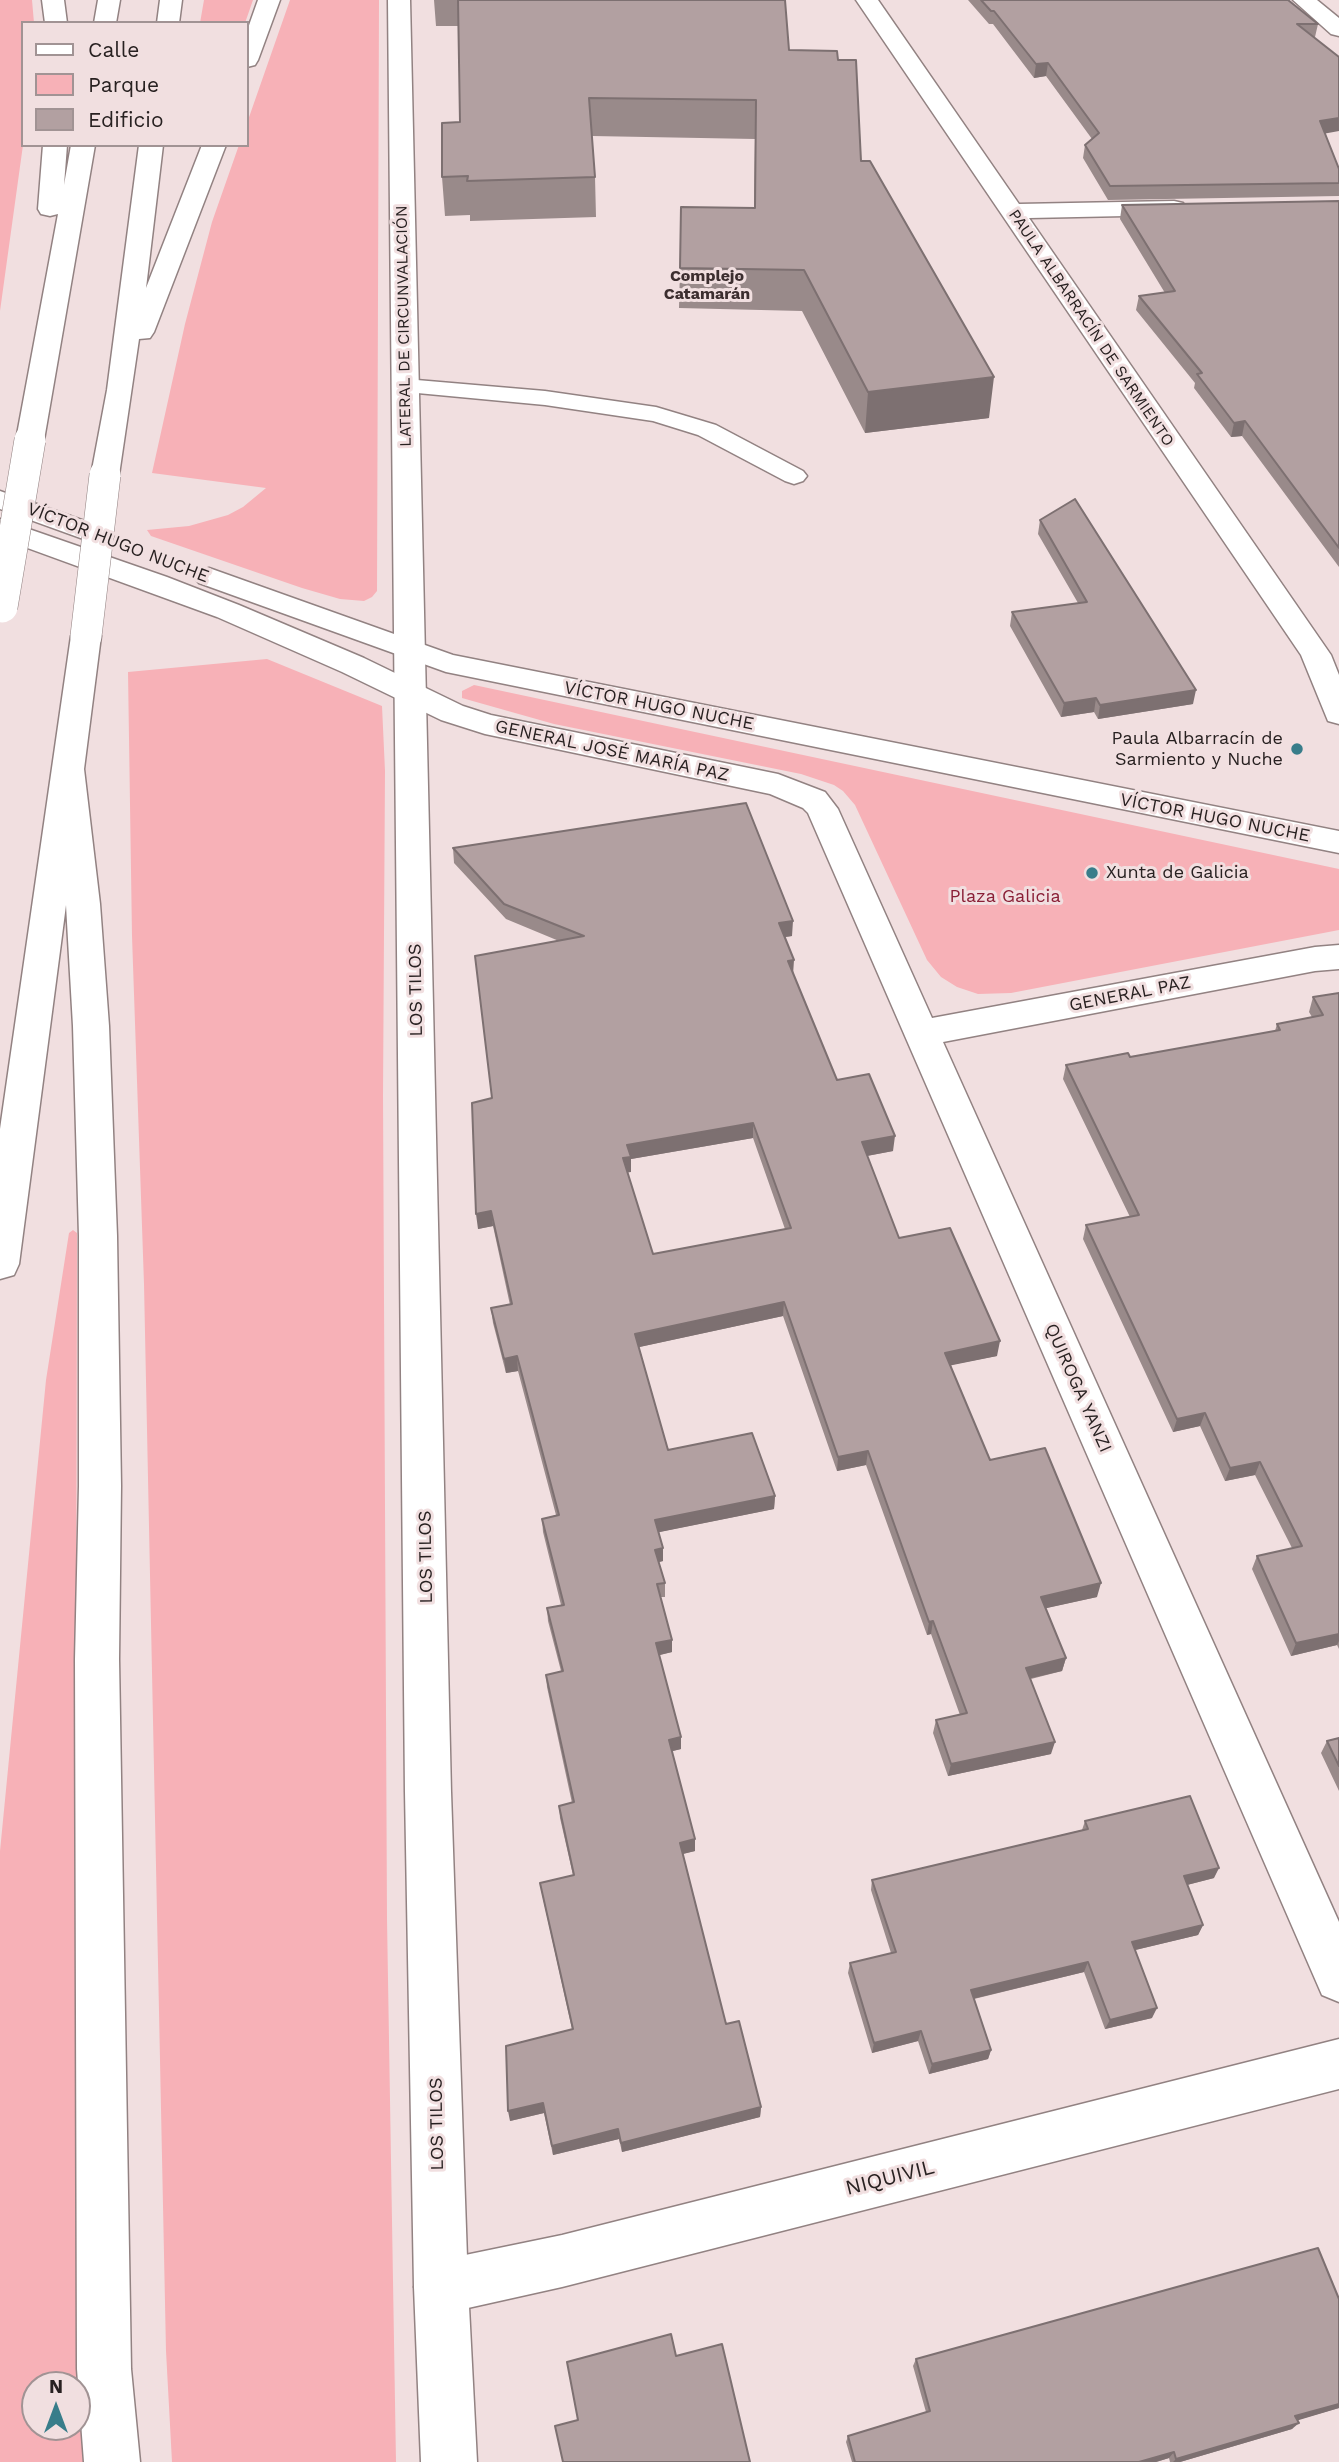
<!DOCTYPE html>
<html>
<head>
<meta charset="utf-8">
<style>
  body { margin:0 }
  #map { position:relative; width:1339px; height:2462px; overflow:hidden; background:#f1dfe0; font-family:"Work Sans",sans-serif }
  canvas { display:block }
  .legend { position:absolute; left:21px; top:21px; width:228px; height:126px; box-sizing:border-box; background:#f1dfe0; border:2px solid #a19394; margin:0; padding:9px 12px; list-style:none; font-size:21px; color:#282121 }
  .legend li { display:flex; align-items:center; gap:14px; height:35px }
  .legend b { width:35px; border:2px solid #a19394 }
  .north { position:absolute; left:21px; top:2371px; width:70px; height:70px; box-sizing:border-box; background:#f1dfe0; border:2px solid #a19394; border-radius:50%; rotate:0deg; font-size:19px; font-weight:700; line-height:28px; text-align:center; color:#282121 }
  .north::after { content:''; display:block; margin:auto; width:24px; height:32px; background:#387d8a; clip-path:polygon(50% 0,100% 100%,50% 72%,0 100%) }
</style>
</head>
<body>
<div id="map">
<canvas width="1339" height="2462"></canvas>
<ul class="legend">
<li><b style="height:9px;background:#fff"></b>Calle</li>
<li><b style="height:19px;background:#f7b1b7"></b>Parque</li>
<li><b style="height:19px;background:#b2a0a1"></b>Edificio</li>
</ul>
<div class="north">N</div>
</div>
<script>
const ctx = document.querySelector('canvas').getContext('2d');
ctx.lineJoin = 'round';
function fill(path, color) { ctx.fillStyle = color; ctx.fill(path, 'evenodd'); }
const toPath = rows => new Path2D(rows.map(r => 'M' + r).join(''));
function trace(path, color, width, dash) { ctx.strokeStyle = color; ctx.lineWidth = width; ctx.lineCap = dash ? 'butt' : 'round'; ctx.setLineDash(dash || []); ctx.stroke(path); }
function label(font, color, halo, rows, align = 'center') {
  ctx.font = font + ' "Work Sans",sans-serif'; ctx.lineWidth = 6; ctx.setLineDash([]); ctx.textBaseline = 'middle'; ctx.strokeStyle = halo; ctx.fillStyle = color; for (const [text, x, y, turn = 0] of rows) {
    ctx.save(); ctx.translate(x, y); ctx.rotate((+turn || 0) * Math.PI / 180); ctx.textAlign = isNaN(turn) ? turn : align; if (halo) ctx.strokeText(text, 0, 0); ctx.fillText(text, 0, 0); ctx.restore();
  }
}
const green = toPath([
  [0,0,32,0,34,23,23,23,23,145,0,311],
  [204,0,253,0,245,23,200,23],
  [290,0,379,0,377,591,372,597,364,601,340,599,302,588,151,536,147,530,189,526,228,515,243,507,266,488,152,473,185,324,212,222,239,145,247,145,247,123],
  [267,659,382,706,385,771,383,1095,387,1919,396,2462,172,2462,166,2351,144,1284,132,936,128,672],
  [474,685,1339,869,1339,930,1011,993,978,994,957,987,941,977,927,960,855,805,843,791,834,785,801,774,554,724,462,698,462,691],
  [73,1230,77,1233,75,2183,78,2377,83,2462,0,2462,0,1851,46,1380,69,1233],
  [35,2385,77,2385,77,2427,35,2427]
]);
const service = toPath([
  [405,379,545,391,656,407,716,425,803,471,807,476,803,481,794,484,785,481,698,435,653,421,545,405,396,391,393,386,396,381,405,379]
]);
const minor = toPath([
  [1293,0,1317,0,1339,18,1339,36,1331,34,1293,0],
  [0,491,110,530,114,536,110,542,100,545,0,509,0,491],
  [0,519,167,577,239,605,364,658,463,706,491,715,778,774,825,792,838,809,932,1018,1315,947,1339,945,1339,969,1315,971,943,1042,1339,1922,1339,2002,1322,1995,808,813,803,808,770,794,485,734,441,720,342,672,217,617,0,538,0,519],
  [209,568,453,655,1339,831,1339,853,446,672,199,583,194,577,199,571,209,568],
  [1339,2039,1339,2089,562,2287,441,2314,422,2306,414,2287,422,2268,441,2260,562,2235,1339,2039]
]);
const tertiary = toPath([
  [388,0,410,0,451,1792,468,2287,477,2462,421,2462,414,2287,405,1792,388,0]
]);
const secondary = toPath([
  [856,0,878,0,1019,204,1174,201,1183,203,1186,208,1183,213,1174,215,1029,218,1331,655,1339,675,1339,724,1328,721,1301,655,856,0]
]);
const motorway = toPath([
  [42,0,64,0,67,23,45,23,42,0],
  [98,0,120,0,116,23,94,23,98,0],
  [160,0,182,0,179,23,157,23,160,0],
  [258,0,280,0,258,60,255,65,247,67,247,31,258,0],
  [43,145,67,145,64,185,71,145,95,145,44,440,40,446,30,448,20,446,16,440,58,214,50,216,41,214,38,209,43,145],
  [139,145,163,145,146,288,202,145,226,145,154,332,150,338,139,339,119,475,115,481,105,483,95,481,91,475,107,390,139,145],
  [86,627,97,629,101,636,84,769,100,904,109,1026,117,1236,121,1486,119,1659,131,2369,140,2462,84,2462,77,2369,75,1659,79,1486,79,1236,73,1026,66,905,19,1264,14,1275,0,1279,0,1129,71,636,75,629,86,627]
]);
const motorwayBridge = toPath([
  [2,607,30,440],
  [86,636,105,475]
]);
const wall = toPath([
  [434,0,785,0,789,50,838,60,861,161,989,418,865,433,802,311,679,308,680,268,754,208,755,139,592,136,595,177,596,217,470,221,470,215,445,216,442,177,460,122,458,26,436,26],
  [968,0,1288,0,1318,24,1315,37,1314,37,1325,133,1339,169,1339,196,1108,200,1083,158,1085,145,1092,139,1046,76,1034,78,993,24,989,24],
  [1339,201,1339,567,1242,436,1231,437,1194,388,1195,383,1136,310,1139,296,1165,293,1120,219,1122,205],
  [1040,520,1193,704,1098,719,1094,712,1061,717,1010,626,1012,612,1078,603,1038,534],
  [453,848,792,936,785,937,793,973,837,1080,893,1151,867,1156,899,1238,997,1356,950,1365,990,1460,1097,1597,1046,1608,1066,1658,1062,1671,1031,1679,1051,1754,948,1776,933,1733,936,1720,960,1715,931,1634,927,1635,866,1465,837,1471,783,1316,639,1347,668,1450,775,1496,774,1509,659,1532,663,1561,659,1562,665,1583,665,1597,660,1597,672,1652,659,1655,681,1737,681,1749,672,1751,695,1851,682,1854,726,2024,761,2107,760,2117,622,2152,619,2139,553,2155,544,2113,510,2121,572,2029,542,1894,540,1883,573,1875,560,1818,559,1806,572,1803,547,1687,546,1675,561,1671,548,1621,547,1608,561,1605,543,1532,542,1519,556,1515,518,1371,506,1373,493,1323,491,1308,510,1305,493,1226,478,1229,492,1099,559,941,506,919,454,863],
  [753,1138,785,1229,653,1254,627,1172,631,1172,631,1159],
  [1339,993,1339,1649,1337,1645,1291,1656,1252,1569,1257,1556,1292,1548,1255,1475,1225,1481,1200,1426,1173,1432,1083,1239,1086,1225,1130,1217,1063,1079,1066,1065,1130,1057,1275,1031,1277,1024,1312,1017,1309,1012,1313,997],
  [1339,1738,1339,1791,1321,1753,1327,1741],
  [1085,1821,1214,1878,1187,1885,1203,1925,1198,1935,1135,1950,1152,2018,1105,2029,1084,1972,974,1999,991,2050,988,2059,929,2074,918,2041,872,2053,848,1973,850,1963,891,1953,871,1890,872,1880,1082,1830],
  [916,2359,1339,2408,1297,2420,1292,2429,1180,2462,1170,2462,1169,2458,1156,2462,852,2462,846,2442,848,2436,926,2412,913,2366]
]);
const shadedWall = toPath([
  [1048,63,1046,76,1034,78,1036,64],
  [1339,118,1339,131,1317,135,1320,121],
  [994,377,989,418,865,433,868,392],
  [1245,421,1242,436,1231,437,1234,423],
  [1196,690,1193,704,1098,719,1100,705],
  [1096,698,1094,712,1061,717,1064,703],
  [793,921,792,936,778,938,779,923],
  [794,960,793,975,788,961],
  [753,1123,753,1138,631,1159,631,1172,624,1173,623,1158,627,1145],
  [895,1136,893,1151,861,1157,862,1142],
  [491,1211,493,1226,478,1229,476,1214],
  [784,1302,783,1316,635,1348,635,1334],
  [1000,1341,997,1356,943,1367,945,1353],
  [517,1356,518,1371,506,1373,504,1359],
  [1205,1413,1200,1426,1173,1432,1177,1419],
  [868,1451,866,1465,837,1471,838,1457],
  [1260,1462,1255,1475,1225,1481,1230,1468],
  [775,1496,774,1509,655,1533,655,1520],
  [663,1548,663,1561,655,1563,655,1550],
  [1101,1583,1097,1597,1038,1610,1041,1597],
  [933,1621,931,1634,927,1635,929,1622],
  [1339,1634,1339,1641,1337,1645,1291,1656,1296,1643],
  [672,1640,672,1652,656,1656,656,1643],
  [1066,1658,1062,1671,1023,1680,1026,1668],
  [681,1737,681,1749,669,1752,669,1740],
  [1055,1742,1051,1754,948,1776,951,1764],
  [695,1839,695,1851,679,1855,680,1843],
  [1219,1868,1214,1878,1179,1887,1184,1876],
  [1203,1925,1198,1935,1127,1952,1132,1942],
  [1088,1962,1084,1972,968,2000,971,1990],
  [1157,2008,1152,2018,1105,2029,1110,2020],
  [921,2031,918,2041,872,2053,874,2043],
  [991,2050,988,2059,929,2074,932,2064],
  [543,2103,544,2113,510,2121,508,2111],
  [761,2107,760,2117,622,2152,621,2143],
  [618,2129,619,2139,553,2155,552,2146],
  [1339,2404,1339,2408,1289,2423,1295,2416],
  [1299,2423,1292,2429,1180,2462,1173,2462,1176,2459],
  [1174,2452,1169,2458,1156,2462,1139,2462]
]);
const building = toPath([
  [458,0,785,0,789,50,837,51,838,60,856,60,861,161,870,161,994,377,868,392,804,270,680,268,681,207,755,208,756,100,589,98,595,177,467,181,468,176,442,177,442,123,460,122,458,0],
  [981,0,1288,0,1318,24,1297,24,1339,57,1339,118,1320,121,1339,169,1339,183,1110,186,1085,145,1099,133,1048,63,1036,64,994,11,991,11,981,0],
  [1339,201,1339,548,1245,421,1234,423,1197,374,1202,373,1139,296,1175,291,1122,205,1339,201],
  [1075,499,1196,690,1100,705,1096,698,1064,703,1012,612,1087,602,1040,520,1075,499],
  [746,803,793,921,779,923,794,960,788,961,837,1080,869,1074,895,1136,862,1142,899,1238,950,1228,1000,1341,945,1353,990,1460,1045,1448,1101,1583,1041,1597,1066,1658,1026,1668,1055,1742,951,1764,936,1720,967,1713,933,1621,929,1622,868,1451,838,1457,784,1302,635,1334,668,1450,752,1433,775,1496,655,1520,663,1548,655,1550,665,1583,657,1584,672,1640,656,1643,681,1737,669,1740,695,1839,680,1843,726,2024,739,2021,761,2107,621,2143,618,2129,552,2146,543,2103,508,2111,506,2046,573,2029,540,1883,574,1875,559,1806,574,1802,546,1675,563,1671,547,1608,564,1605,542,1519,559,1515,517,1356,504,1359,491,1308,512,1304,491,1211,476,1214,472,1103,492,1098,475,956,584,936,504,904,453,848,746,803],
  [753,1123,791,1228,653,1254,623,1158,631,1157,627,1145,753,1123],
  [1339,993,1339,1634,1296,1643,1257,1556,1302,1546,1260,1462,1230,1468,1205,1413,1177,1419,1086,1225,1139,1215,1066,1065,1128,1053,1130,1057,1280,1030,1277,1024,1323,1015,1313,997,1339,993],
  [1339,1738,1339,1766,1327,1741,1339,1738],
  [1190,1796,1219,1868,1184,1876,1203,1925,1132,1942,1157,2008,1110,2020,1088,1962,971,1990,991,2050,932,2064,921,2031,874,2043,850,1963,896,1952,872,1880,1088,1829,1085,1821,1190,1796],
  [1318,2248,1339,2299,1339,2404,1295,2416,1299,2423,1176,2459,1174,2452,1139,2462,855,2462,848,2436,930,2411,916,2359,1318,2248],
  [671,2334,676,2356,722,2344,750,2462,563,2462,555,2426,578,2420,567,2362,671,2334]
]);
const markers = [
  [1297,749,7,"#387d8a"],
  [1092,873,7,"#387d8a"]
];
const farNeighbourhoodnames = [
  ["Complejo",707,276],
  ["Catamarán",707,294]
];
const farStreetnames = [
  ["LATERAL DE CIRCUNVALACIÓN",404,326,-91],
  ["PAULA ALBARRACÍN DE SARMIENTO",1091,328,56]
];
const streetNames = [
  ["VÍCTOR HUGO NUCHE",118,543,21],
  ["VÍCTOR HUGO NUCHE",659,706,11],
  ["GENERAL JOSÉ MARÍA PAZ",612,751,12],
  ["VÍCTOR HUGO NUCHE",1215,818,11],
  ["LOS TILOS",416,990,-91],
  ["GENERAL PAZ",1130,994,-11],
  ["QUIROGA YANZI",1078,1388,66],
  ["LOS TILOS",426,1557,-91],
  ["LOS TILOS",437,2124,-91]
];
const poiNames = [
  ["Paula Albarracín de",1283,739],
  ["Sarmiento y Nuche",1283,760],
  ["Xunta de Galicia",1106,873,"left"]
];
const parkNames = [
  ["Plaza Galicia",1005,897]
];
const nearStreetnames = [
  ["NIQUIVIL",890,2178,-14]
];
fill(green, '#f7b1b7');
trace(service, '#928282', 3);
trace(minor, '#928282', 3);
trace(tertiary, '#928282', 3);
trace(secondary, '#928282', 3);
trace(motorway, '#928282', 3);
fill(service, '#fff');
fill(minor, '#fff');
fill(tertiary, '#fff');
fill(secondary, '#fff');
fill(motorway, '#fff');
trace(motorwayBridge, '#928282', 32, []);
trace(motorwayBridge, '#fff', 31);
fill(wall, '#998a8a');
fill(shadedWall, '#7d7071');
fill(building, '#b2a0a1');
trace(building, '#7d7071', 2);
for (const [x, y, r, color] of markers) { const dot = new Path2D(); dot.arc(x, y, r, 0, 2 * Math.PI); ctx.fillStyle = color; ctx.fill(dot); trace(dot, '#f1dfe0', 2.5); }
label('bold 16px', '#3c2e2f', '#f1dfe0', farNeighbourhoodnames);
label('16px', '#282121', '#f1dfe0', farStreetnames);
label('18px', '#282121', '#f1dfe0', streetNames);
label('18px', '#282121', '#f1dfe0', poiNames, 'right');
label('18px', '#8a1f36', '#f1dfe0', parkNames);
label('21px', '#282121', '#f1dfe0', nearStreetnames);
</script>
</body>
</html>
